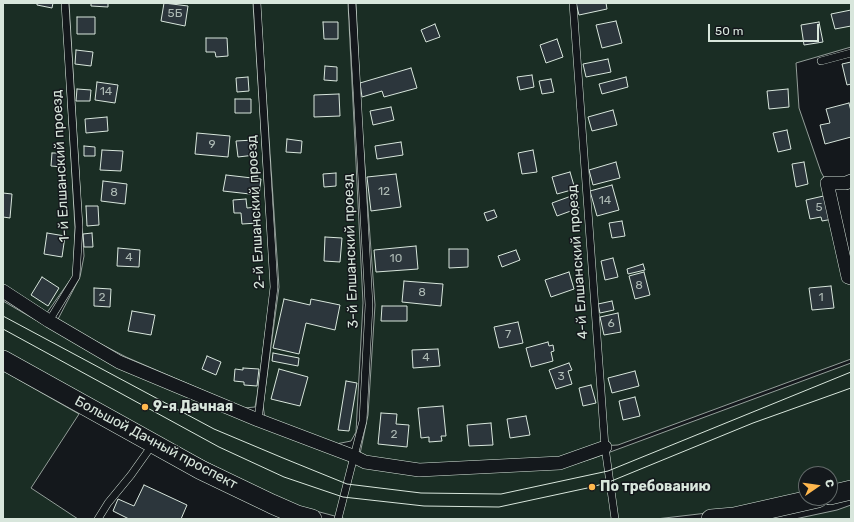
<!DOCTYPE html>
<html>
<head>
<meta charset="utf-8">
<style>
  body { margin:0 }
  #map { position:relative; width:854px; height:522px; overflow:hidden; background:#14181c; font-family:Rubik,sans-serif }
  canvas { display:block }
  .frame { position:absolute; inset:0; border:4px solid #d8e6dc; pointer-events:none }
  .north { position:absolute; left:798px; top:466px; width:40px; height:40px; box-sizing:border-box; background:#14181c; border:1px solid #626a69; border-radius:50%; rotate:77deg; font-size:11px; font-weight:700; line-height:16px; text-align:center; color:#d8e6dc }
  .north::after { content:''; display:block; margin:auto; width:14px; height:18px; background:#ffb74d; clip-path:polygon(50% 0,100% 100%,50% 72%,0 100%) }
  .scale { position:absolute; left:708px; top:24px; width:111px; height:18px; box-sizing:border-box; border:2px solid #d8e6dc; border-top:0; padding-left:5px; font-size:12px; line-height:14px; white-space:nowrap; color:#d8e6dc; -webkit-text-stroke:3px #14181c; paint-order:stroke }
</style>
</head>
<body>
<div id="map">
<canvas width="854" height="522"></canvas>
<div class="frame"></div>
<div class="north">С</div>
<div class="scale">50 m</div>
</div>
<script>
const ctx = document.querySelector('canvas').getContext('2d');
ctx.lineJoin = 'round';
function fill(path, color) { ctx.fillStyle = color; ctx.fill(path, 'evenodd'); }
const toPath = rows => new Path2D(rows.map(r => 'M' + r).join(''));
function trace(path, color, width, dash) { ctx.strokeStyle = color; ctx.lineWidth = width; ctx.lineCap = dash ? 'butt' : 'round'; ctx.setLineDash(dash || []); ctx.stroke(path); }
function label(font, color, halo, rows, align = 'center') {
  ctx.font = font + ' Rubik,sans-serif'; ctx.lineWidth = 3; ctx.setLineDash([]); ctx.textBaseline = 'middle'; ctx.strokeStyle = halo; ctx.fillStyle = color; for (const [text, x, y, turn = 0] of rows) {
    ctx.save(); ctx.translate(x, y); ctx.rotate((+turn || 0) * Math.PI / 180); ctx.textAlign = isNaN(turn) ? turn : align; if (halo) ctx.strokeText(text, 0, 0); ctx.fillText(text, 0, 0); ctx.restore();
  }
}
const green = toPath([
  [3,3,62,3,75,228,73,276,46,314,3,286,3,3],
  [69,3,253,3,271,288,257,396,255,407,244,408,126,357,57,321,80,277,84,256,69,3],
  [260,3,348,3,363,303,356,432,351,441,336,444,265,418,263,406,279,287,260,3],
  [356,3,851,3,851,47,796,63,799,108,821,172,827,183,851,278,851,359,618,445,599,446,558,459,420,466,372,460,360,454,368,415,375,305,361,113,356,3],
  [3,301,118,368,363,466,571,465,594,458,851,363,851,481,830,487,830,474,806,474,806,493,733,510,656,519,346,519,297,506,220,469,158,437,3,350,3,301],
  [3,371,79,414,31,488,78,519,3,519,3,371],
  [851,505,851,519,795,519,837,510,851,505]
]);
const building = toPath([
  [37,3,53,3,52,8,37,5,37,3],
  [91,3,108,3,108,7,91,6,91,3],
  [164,3,188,6,185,26,161,21,164,3],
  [576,3,606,3,607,9,579,15,576,3],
  [851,10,851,26,835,29,831,14,851,10],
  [77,17,95,17,95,34,77,34,77,17],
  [616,21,622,43,602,48,596,25,616,21],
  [323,22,338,22,338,39,324,39,323,22],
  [819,22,823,42,804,45,801,25,819,22],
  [435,24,440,37,426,42,421,30,435,24],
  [206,38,227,38,228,56,216,57,215,52,206,52,206,38],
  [557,39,563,57,546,63,540,45,557,39],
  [76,50,93,52,91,66,75,64,76,50],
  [608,59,611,72,586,77,583,64,608,59],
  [851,62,851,84,847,85,842,64,851,62],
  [325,66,337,67,337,81,324,80,325,66],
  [411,68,417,88,384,97,382,91,362,97,360,83,411,68],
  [532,75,534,87,520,90,517,77,532,75],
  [248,77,249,91,237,92,236,78,248,77],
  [626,77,628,87,602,94,599,84,626,77],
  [551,79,554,92,542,94,539,81,551,79],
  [97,82,118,85,115,103,95,100,97,82],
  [77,89,91,90,90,101,76,101,77,89],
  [788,89,789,107,769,109,767,91,788,89],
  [339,94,340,116,314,117,314,95,339,94],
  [235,99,251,99,251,113,235,113,235,99],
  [849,103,851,111,851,137,825,144,820,125,830,123,826,109,849,103],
  [391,107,394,120,373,125,370,111,391,107],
  [613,110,617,125,592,131,588,117,613,110],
  [107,117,108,131,86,133,85,119,107,117],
  [787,130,791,149,778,152,773,133,787,130],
  [197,133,230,136,228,157,195,154,197,133],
  [287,139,302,141,301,153,286,152,287,139],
  [254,140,255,155,238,157,236,141,254,140],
  [401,142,403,155,377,159,375,146,401,142],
  [84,146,95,147,95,156,84,156,84,146],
  [102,150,123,151,121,171,100,170,102,150],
  [533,150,537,172,522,174,518,153,533,150],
  [52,153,63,153,63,167,51,166,52,153],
  [616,162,620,178,593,185,589,170,616,162],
  [804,162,808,184,796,187,792,164,804,162],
  [570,172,575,189,557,194,552,177,570,172],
  [336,173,336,186,324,187,323,174,336,173],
  [396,174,401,207,371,211,367,177,396,174],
  [226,175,261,179,259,195,223,191,226,175],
  [103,181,127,184,125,204,101,201,103,181],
  [612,185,619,210,597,216,590,191,612,185],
  [3,193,12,194,10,218,3,217,3,193],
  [574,195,579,208,557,216,552,203,574,195],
  [828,195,833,219,822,221,821,217,810,219,806,200,828,195],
  [246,199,247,208,257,207,258,223,242,224,241,213,234,213,233,200,246,199],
  [86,206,98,206,99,225,87,226,86,206],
  [494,210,497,217,487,221,484,213,494,210],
  [622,221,625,236,612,238,609,223,622,221],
  [47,233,65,236,62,257,44,254,47,233],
  [92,233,93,247,84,247,83,234,92,233],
  [325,237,342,238,340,262,324,261,325,237],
  [416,246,418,269,376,272,374,250,416,246],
  [118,248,140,250,139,267,117,266,118,248],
  [449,249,468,249,468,267,449,268,449,249],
  [516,250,520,260,502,267,498,256,516,250],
  [613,258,618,277,605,280,601,261,613,258],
  [643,264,645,270,628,274,627,269,643,264],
  [569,272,574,289,551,297,545,280,569,272],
  [644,272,650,295,635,299,629,276,644,272],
  [42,277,59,288,48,306,31,295,42,277],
  [404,281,443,284,441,306,402,302,404,281],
  [831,286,834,308,812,310,809,288,831,286],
  [94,288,111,289,110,307,94,306,94,288],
  [284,299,310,305,311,299,340,305,335,330,306,323,299,354,273,348,284,299],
  [612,301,614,310,600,313,598,304,612,301],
  [382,306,407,306,407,321,381,321,382,306],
  [132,311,155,315,151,335,128,331,132,311],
  [618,313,621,332,604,335,600,317,618,313],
  [518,322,523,343,499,348,494,327,518,322],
  [548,342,549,346,553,345,554,351,551,352,553,361,531,367,526,348,548,342],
  [438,349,440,366,413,368,412,350,438,349],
  [273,353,299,358,298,366,272,361,273,353],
  [207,356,221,362,216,375,202,369,207,356],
  [569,363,572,370,568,371,572,384,556,389,549,370,569,363],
  [243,368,259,369,257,386,244,385,244,382,234,381,235,369,243,370,243,368],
  [279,369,308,377,300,406,271,399,279,369],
  [635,371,639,386,612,393,608,378,635,371],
  [346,381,357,383,349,431,338,430,346,381],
  [591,385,596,403,583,406,579,388,591,385],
  [635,397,640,416,623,420,619,401,635,397],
  [443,406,446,436,441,436,442,441,429,442,429,437,421,438,418,408,443,406],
  [381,413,397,414,396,424,409,425,407,447,378,444,381,413],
  [526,416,530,435,510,438,507,419,526,416],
  [491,423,493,445,469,446,467,425,491,423],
  [144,485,187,505,181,519,129,519,113,511,118,499,134,506,144,485]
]);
const service = toPath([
  [257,3,274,287,258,420],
  [573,3,605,447,615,519],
  [821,61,851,53],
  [49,321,76,277,79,227,65,3],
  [98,519,108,503,131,475,153,444],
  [338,519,363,421,369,305,352,3]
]);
const minor = toPath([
  [851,181,846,183,827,183,848,277,851,278],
  [3,291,49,321,119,362,258,420,353,456,365,462,419,470,560,463,605,447]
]);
const secondary = toPath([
  [3,360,201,470,272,504,297,515,312,519],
  [830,495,851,490],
  [711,519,734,517,818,498]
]);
const tram = toPath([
  [3,316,214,429,283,458,347,484,421,493,501,494,608,471,851,372],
  [3,329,219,447,284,477,343,497,424,506,499,507,592,487,609,482,753,423,851,388]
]);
const markers = [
  [145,407,4,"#ffb74d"],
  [592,487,4,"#ffb74d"]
];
const numberNames = [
  ["5Б",175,14],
  ["14",106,92],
  ["9",212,145],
  ["12",384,192],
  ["8",114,193],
  ["14",605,201],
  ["5",819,208],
  ["4",129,258],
  ["10",396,259],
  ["8",639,286],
  ["8",422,293],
  ["2",102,298],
  ["1",821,298],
  ["6",611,324],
  ["7",508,335],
  ["4",426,358],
  ["3",561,377],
  ["2",394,435]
];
const streetNames = [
  ["1-й Елшанский проезд",61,166,-93],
  ["2-й Елшанский проезд",256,212,-93],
  ["3-й Елшанский проезд",351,251,-92],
  ["4-й Елшанский проезд",578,262,-94],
  ["Большой Дачный проспект",156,443,28]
];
const poiNames = [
  ["9-я Дачная",153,407],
  ["По требованию",600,487]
];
fill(green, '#1a2d24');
trace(green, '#939e99', 1);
fill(building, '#2c363c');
trace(building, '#d8e6dc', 1);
trace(service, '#d8e6dc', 8);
trace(minor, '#d8e6dc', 14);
trace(secondary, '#d8e6dc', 20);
trace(service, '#14181c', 7);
trace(minor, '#14181c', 13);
trace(secondary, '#14181c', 19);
trace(tram, '#d8e6dc', 1);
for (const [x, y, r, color] of markers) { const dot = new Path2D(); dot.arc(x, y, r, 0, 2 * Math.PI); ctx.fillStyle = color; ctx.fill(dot); trace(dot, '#14181c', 1.5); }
label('12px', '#adbab4', null, numberNames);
label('14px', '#d8e6dc', '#14181c', streetNames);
label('bold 14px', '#d8e6dc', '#14181c', poiNames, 'left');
</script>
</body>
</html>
